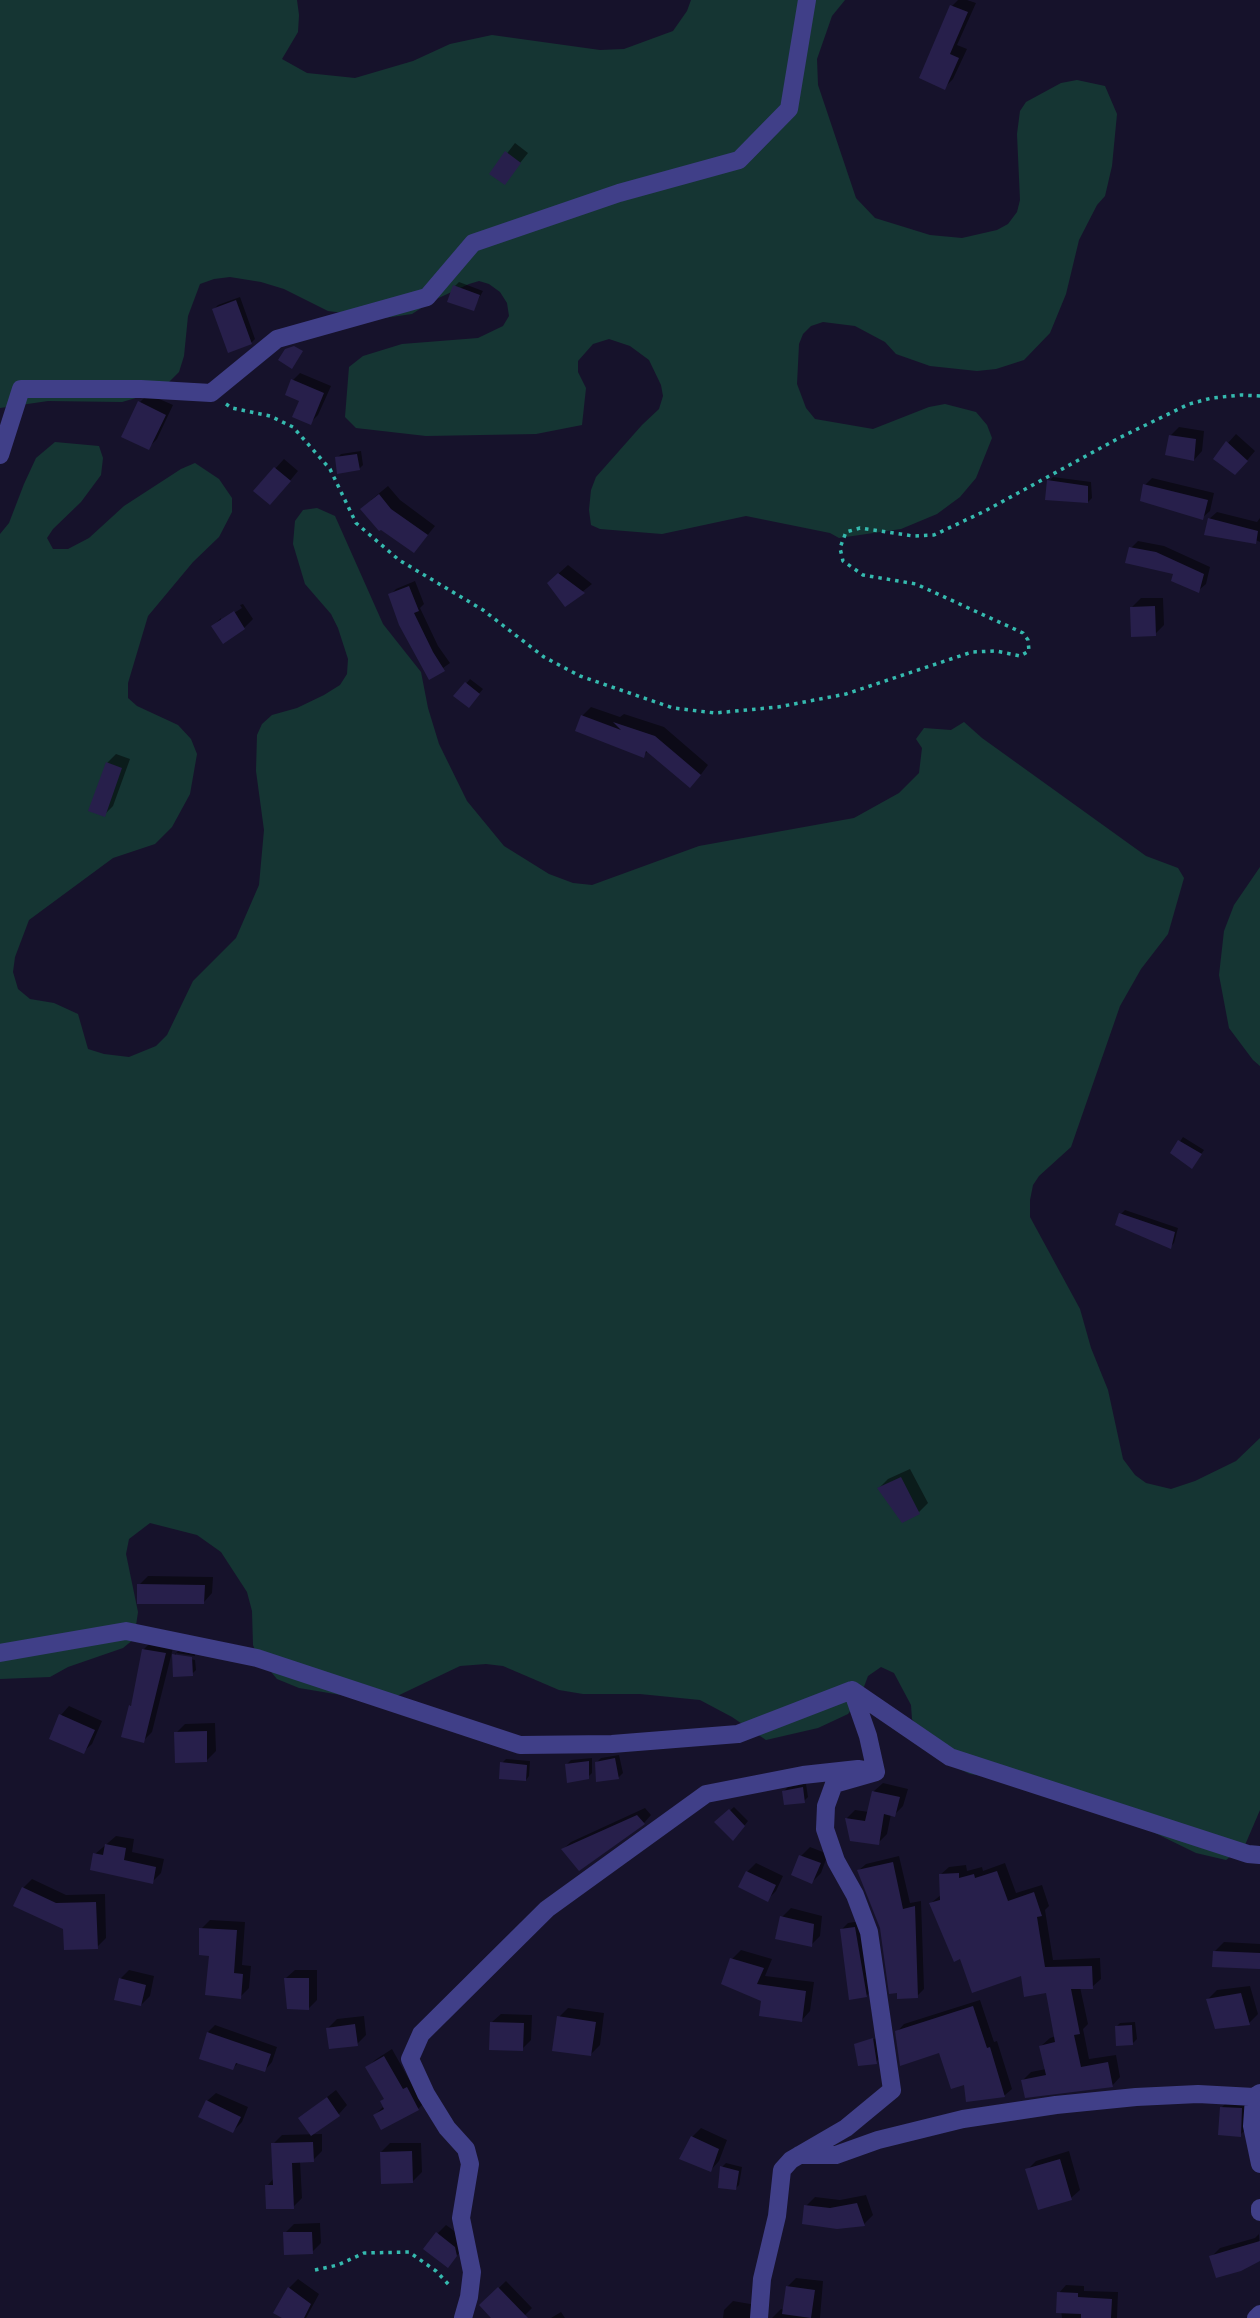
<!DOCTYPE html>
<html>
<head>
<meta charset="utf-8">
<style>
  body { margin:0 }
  canvas { display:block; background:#16122b }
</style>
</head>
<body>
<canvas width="1260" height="2318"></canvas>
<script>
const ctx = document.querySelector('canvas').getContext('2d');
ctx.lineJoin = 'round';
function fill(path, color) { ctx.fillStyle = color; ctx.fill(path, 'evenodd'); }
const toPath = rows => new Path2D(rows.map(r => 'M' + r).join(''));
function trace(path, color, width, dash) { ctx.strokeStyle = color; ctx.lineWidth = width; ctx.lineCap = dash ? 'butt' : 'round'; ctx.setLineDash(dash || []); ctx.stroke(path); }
const green = toPath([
  [0,0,297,0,299,15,298,32,282,59,307,73,355,78,413,61,450,44,492,35,600,50,624,49,673,31,687,11,691,0,845,0,832,16,817,59,818,85,856,198,875,218,930,235,962,238,997,230,1008,224,1017,212,1020,200,1017,134,1020,111,1026,102,1061,83,1077,80,1105,86,1117,114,1112,166,1105,196,1097,205,1079,240,1066,294,1050,333,1024,360,996,369,977,371,930,366,896,354,885,342,855,326,823,322,811,326,803,334,799,344,797,384,806,408,815,419,873,429,929,407,945,404,976,412,987,425,992,438,976,478,960,497,937,514,901,529,839,538,830,533,746,516,662,534,600,529,591,525,589,510,591,490,596,477,642,425,659,409,663,396,661,385,649,360,630,346,609,339,593,344,578,361,578,372,586,388,582,425,536,434,426,436,356,428,345,417,349,367,363,356,402,344,478,338,503,326,509,316,507,303,500,292,489,284,479,281,469,284,432,301,412,314,384,318,328,311,284,289,261,282,230,277,214,279,200,284,188,316,184,356,179,372,160,391,122,402,48,401,0,408],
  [55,442,99,446,103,458,101,475,81,502,53,529,47,538,53,549,68,549,89,538,124,506,181,469,195,463,219,479,232,498,232,512,219,537,193,562,148,616,128,683,128,698,137,706,178,725,191,739,197,754,190,794,172,827,155,844,113,858,29,920,15,957,13,972,18,989,30,999,54,1003,78,1014,88,1049,104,1054,129,1057,156,1046,167,1035,193,981,236,938,259,885,264,830,256,771,257,735,262,724,272,715,297,708,324,695,340,685,347,674,348,659,338,628,331,614,305,584,293,544,295,521,303,510,317,508,335,516,383,624,421,672,428,708,439,744,467,801,504,846,549,874,573,883,592,885,699,846,854,818,899,793,919,773,922,748,916,739,924,728,951,730,964,722,982,738,1146,856,1178,868,1184,878,1168,934,1141,969,1120,1006,1071,1147,1039,1176,1033,1185,1030,1200,1030,1217,1080,1309,1091,1348,1108,1390,1123,1459,1135,1475,1146,1483,1171,1489,1195,1481,1236,1461,1260,1438,1260,1810,1245,1845,1226,1860,1196,1853,1063,1788,970,1774,944,1762,912,1719,911,1705,894,1673,881,1667,868,1676,859,1700,848,1714,818,1728,766,1740,732,1717,700,1700,640,1694,583,1694,559,1690,503,1666,486,1664,460,1666,393,1698,377,1701,299,1688,277,1679,257,1655,253,1645,252,1611,247,1592,221,1552,197,1535,150,1523,129,1539,126,1554,138,1612,134,1639,123,1648,68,1667,50,1677,0,1679,0,534,9,523,24,484,36,458],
  [1260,867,1260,1066,1253,1060,1229,1028,1219,975,1224,931,1234,905]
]);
const shadow = toPath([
  [958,0,967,0,976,3,957,45,967,49,953,79,944,88,952,6],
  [515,143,528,153,504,183,492,173],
  [459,282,483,291,473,309,455,286],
  [240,297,255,339,251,343,214,309,218,305],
  [300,373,331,386,318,415,310,423,293,380],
  [148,394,173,405,157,439,148,448,140,402],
  [1179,427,1204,431,1202,451,1194,460,1170,436],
  [1236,434,1255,451,1244,464,1228,443],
  [361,451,363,465,359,469,337,458,341,454],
  [284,459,298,471,279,494,255,491],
  [1053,477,1091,482,1092,498,1088,502,1049,481],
  [1152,478,1214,493,1210,511,1202,518,1145,485],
  [388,486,400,500,435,526,422,542,371,500],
  [1217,512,1257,522,1260,518,1260,542,1209,519],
  [1138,541,1164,546,1210,567,1206,584,1199,590,1176,573,1131,548],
  [568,565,592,584,566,605,558,574],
  [415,581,424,604,420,608,438,646,450,663,429,678,390,595,396,589],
  [1141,598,1163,598,1164,625,1155,634,1132,607],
  [243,604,253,619,244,628,213,626,221,618,221,621,242,608,240,605],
  [470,679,483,689,472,702,456,696],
  [591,707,620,717,624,714,664,727,708,765,699,777,649,750,643,756,582,716],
  [116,754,130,759,113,806,104,815,107,763],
  [1183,1137,1204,1150,1195,1163,1172,1153],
  [1125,1210,1178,1228,1174,1243,1170,1247,1121,1214],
  [910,1469,928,1503,919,1512,879,1488,888,1479],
  [148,1576,213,1577,212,1593,204,1602,139,1585],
  [152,1641,174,1644,152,1732,143,1741,130,1706,133,1703,143,1650],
  [178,1651,195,1654,195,1656,176,1653],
  [176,1653,176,1656,195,1660,196,1670,192,1674,174,1655],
  [69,1706,102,1721,92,1744,83,1752,61,1715],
  [215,1723,216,1751,207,1760,176,1733,185,1724],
  [619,1755,623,1773,619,1777,598,1780,597,1762,601,1758],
  [592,1758,592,1773,588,1777,567,1764,571,1760],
  [506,1759,530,1761,529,1776,526,1780,502,1763],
  [883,1783,908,1789,903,1806,894,1815,891,1814,887,1834,878,1843,852,1839,847,1818,855,1810,869,1812,874,1791],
  [806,1784,808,1797,804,1801,784,1791,788,1787],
  [734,1807,748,1821,737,1835,717,1822],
  [645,1808,651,1815,644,1823,563,1849,571,1842],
  [116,1836,134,1839,132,1852,164,1859,161,1873,152,1882,95,1854],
  [810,1847,828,1854,821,1873,812,1882,801,1856],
  [899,1856,910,1903,921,1901,924,1989,917,1996,881,1928,859,1870,866,1864],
  [756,1863,783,1876,776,1891,767,1900,747,1872],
  [1005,1863,1016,1893,1042,1885,1049,1906,1045,1910,1053,1960,1100,1958,1101,1979,1092,1987,1080,1987,1088,2024,1083,2029,1089,2059,1116,2055,1120,2077,1112,2086,1023,2080,1031,2072,1046,2069,1041,2046,1050,2038,1056,2036,1047,1991,1023,1973,961,1956,931,1903,942,1894,940,1875,949,1867,966,1865,967,1871,982,1867,983,1871],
  [32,1879,66,1895,105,1894,106,1938,97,1947,23,1888],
  [791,1908,822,1916,820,1936,811,1945,782,1917],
  [210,1920,245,1922,242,1965,251,1966,249,1988,240,1997,211,1954,201,1929],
  [861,1921,873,1989,866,1996,842,1929,848,1923],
  [1224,1942,1260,1944,1260,1967,1215,1951],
  [741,1950,772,1959,765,1976,814,1982,810,2011,802,2020,763,2000,732,1959],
  [129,1970,154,1976,150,1996,141,2005,120,1979],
  [295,1970,317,1970,317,2000,308,2009,286,1978],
  [1250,1986,1258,2014,1249,2023,1208,1999,1217,1990],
  [980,2000,994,2042,997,2041,1012,2089,1005,2095,968,2100,965,2083,940,2051,897,2032,904,2024],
  [568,2008,604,2013,600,2045,591,2054,559,2017],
  [501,2014,532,2015,531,2040,522,2049,492,2022],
  [364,2016,366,2035,357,2044,328,2028,337,2019],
  [1135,2022,1137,2039,1133,2043,1116,2027,1120,2023],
  [215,2025,277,2047,272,2062,265,2070,239,2062,233,2068,208,2032],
  [877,2038,880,2058,876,2062,856,2044],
  [392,2049,411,2083,426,2101,418,2109,375,2115,383,2107,386,2098,368,2067,375,2060],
  [336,2090,347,2105,339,2114,300,2118],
  [216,2093,248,2107,242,2122,233,2131,207,2101],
  [1226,2103,1245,2104,1244,2131,1240,2135,1222,2107],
  [701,2128,727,2140,719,2161,711,2170,692,2137],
  [322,2134,322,2151,313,2160,300,2161,302,2198,293,2207,267,2186,274,2178,273,2144,282,2135],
  [390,2143,421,2143,422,2172,413,2181,381,2152],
  [1069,2151,1080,2190,1071,2198,1027,2170,1036,2161],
  [726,2163,742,2167,739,2185,735,2189,722,2167],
  [866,2195,873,2215,864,2224,837,2228,806,2206,815,2197,840,2200],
  [320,2223,321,2243,312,2252,285,2233,294,2224],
  [446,2225,464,2238,465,2246,448,2266,438,2233],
  [1259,2234,1260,2259,1211,2257,1220,2248,1255,2238],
  [796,2278,823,2281,820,2318,772,2318,781,2309,784,2310,787,2287],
  [298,2279,319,2294,306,2318,285,2318,289,2288],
  [506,2281,532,2308,522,2318,494,2318,481,2305],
  [1066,2285,1084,2286,1084,2291,1118,2292,1117,2318,1062,2318,1059,2293],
  [733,2301,756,2305,761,2318,723,2318,724,2310],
  [561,2312,565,2318,551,2318]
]);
const building = toPath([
  [950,5,968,12,950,54,959,58,945,90,919,78],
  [505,151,521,163,505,185,489,174],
  [453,285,480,295,474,311,447,302],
  [236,300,252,344,228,353,212,309],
  [294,346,303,351,292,369,278,360,285,349],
  [291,379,324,393,311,425,292,417,299,401,285,395],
  [138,401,166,415,149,450,121,437],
  [1169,435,1196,439,1194,461,1165,455],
  [1226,441,1248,461,1235,475,1213,459],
  [357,454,360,470,337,474,335,457],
  [274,467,291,481,270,505,253,491],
  [1047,480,1088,486,1088,503,1045,500],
  [1143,484,1208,500,1203,520,1140,501],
  [379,494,391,509,428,535,414,553,381,530,379,531,360,509],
  [1208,518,1258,531,1256,544,1204,535],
  [1129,547,1156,552,1204,574,1199,593,1171,581,1173,574,1125,563],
  [558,573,585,593,565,607,547,583],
  [409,586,419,611,414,613,433,652,445,671,429,680,399,625,388,594],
  [1155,606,1156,636,1131,637,1130,607],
  [234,611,245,629,223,644,211,626],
  [465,682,480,694,469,708,453,696],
  [581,715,621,730,613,722,655,736,701,775,690,788,646,751,644,758,575,731],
  [106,762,122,768,105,817,88,811],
  [1178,1140,1202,1154,1192,1169,1170,1153],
  [1119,1213,1175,1232,1171,1249,1115,1225],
  [901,1477,920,1514,902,1523,877,1488],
  [137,1584,205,1585,204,1604,137,1604],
  [142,1649,166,1653,144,1743,121,1737,129,1705,131,1706],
  [172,1654,192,1657,193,1676,173,1677],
  [59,1714,95,1730,84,1754,49,1739],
  [207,1731,207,1762,175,1763,174,1732],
  [615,1758,619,1779,596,1782,595,1762],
  [589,1761,589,1779,567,1783,565,1764],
  [500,1762,527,1765,526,1781,499,1779],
  [803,1787,805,1803,784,1805,782,1791],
  [872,1791,900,1797,895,1817,884,1814,879,1845,850,1841,845,1818,865,1821],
  [729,1809,745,1826,733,1841,714,1822],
  [637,1815,645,1824,579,1871,561,1849],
  [105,1844,126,1848,124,1860,156,1867,153,1884,90,1870,93,1853,103,1855],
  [799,1855,821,1863,812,1884,791,1875],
  [893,1862,903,1909,915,1906,918,1998,897,1999,897,1993,889,1994,880,1928,857,1870],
  [746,1871,776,1885,768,1902,738,1887],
  [997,1871,1008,1901,1034,1892,1042,1916,1037,1917,1045,1967,1092,1966,1093,1989,1071,1989,1080,2034,1074,2035,1081,2067,1108,2062,1113,2087,1025,2098,1021,2080,1046,2075,1039,2046,1055,2042,1046,1993,1024,1997,1021,1976,972,1993,960,1959,954,1962,929,1903,940,1900,939,1874,959,1873,959,1878,974,1874,975,1878],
  [22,1887,56,1903,96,1902,98,1949,64,1950,63,1929,13,1906],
  [780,1916,814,1924,812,1947,775,1939],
  [855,1927,867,1997,849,2000,840,1929],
  [199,1928,237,1930,234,1973,243,1974,241,1999,205,1995,209,1956,199,1955],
  [1213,1951,1260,1953,1260,1969,1212,1967],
  [730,1958,764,1968,757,1984,806,1991,802,2022,759,2016,761,2001,721,1984],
  [119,1978,146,1985,141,2006,114,2000],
  [284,1978,309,1978,309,2010,287,2009],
  [1241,1993,1250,2025,1215,2029,1206,1999],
  [973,2006,987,2048,990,2047,1005,2097,966,2102,964,2085,951,2089,939,2053,900,2066,895,2031],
  [557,2016,596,2022,591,2056,552,2051],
  [490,2022,524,2023,523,2051,489,2050],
  [355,2024,358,2046,329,2049,326,2028],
  [1132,2025,1133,2045,1116,2046,1115,2026],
  [207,2032,271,2054,265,2072,236,2063,233,2070,199,2059],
  [873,2038,877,2064,858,2066,854,2044],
  [384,2056,403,2089,407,2087,419,2110,381,2130,373,2115,384,2109,380,2101,384,2099,365,2067],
  [327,2097,340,2116,311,2136,298,2118],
  [206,2100,241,2117,233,2133,198,2117],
  [1220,2107,1242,2108,1241,2137,1218,2135],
  [691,2136,719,2149,711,2172,679,2159],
  [313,2142,314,2162,292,2163,294,2209,266,2209,265,2185,273,2185,271,2143],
  [412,2151,413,2183,381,2184,380,2152],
  [1060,2159,1072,2200,1038,2210,1025,2169],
  [720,2166,739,2171,736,2190,718,2188],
  [857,2203,865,2226,837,2229,802,2224,804,2205,830,2208],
  [283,2232,312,2232,313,2254,284,2255],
  [436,2232,455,2247,457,2256,448,2268,423,2249],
  [1260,2241,1260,2261,1241,2271,1216,2278,1209,2256],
  [786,2286,815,2290,811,2318,782,2314],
  [288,2287,311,2304,304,2318,282,2318,273,2313],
  [498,2287,528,2318,491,2318,479,2305],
  [1057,2292,1078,2293,1078,2297,1112,2299,1111,2318,1081,2318,1081,2314,1056,2313]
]);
const path = toPath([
  [226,404,232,408,270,416,293,427,330,469,356,523,399,560,483,610,544,657,580,676,673,708,715,713,778,707,846,694,972,652,996,651,1020,656,1029,651,1028,640,1023,633,916,584,863,575,843,561,840,548,846,532,860,528,913,536,934,535,985,511,1119,438,1189,404,1212,398,1241,395,1260,396],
  [315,2270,338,2265,364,2253,409,2252,436,2271,450,2286]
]);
const street = toPath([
  [0,455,21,389,141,389,211,393,277,339,427,297,473,243,619,193,739,160,789,109,807,0],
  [0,1653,126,1631,257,1658,520,1745,612,1744,738,1734,852,1690],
  [852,1690,950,1757,1248,1854,1260,1855],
  [1260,2093,1254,2097,1252,2126,1260,2164],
  [799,2155,836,2155,878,2140,963,2119,1056,2105,1136,2097,1198,2094,1254,2097],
  [1260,2208,1260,2212],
  [463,2318,469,2297,472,2272,461,2218,470,2164,466,2149,447,2128,426,2094,410,2059,421,2034,547,1909,706,1794,803,1775,858,1769,876,1772],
  [759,2318,762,2279,777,2216,782,2170,791,2160,846,2128,892,2090,869,1932,855,1895,836,1861,825,1829,826,1806,834,1784,876,1772,868,1736,852,1690],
  [1256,2318,1260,2314]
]);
fill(green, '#153533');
fill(shadow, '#0007');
fill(building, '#271f4b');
trace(path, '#35baaf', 3.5, [3.5, 5]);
trace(street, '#403f88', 18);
</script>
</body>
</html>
